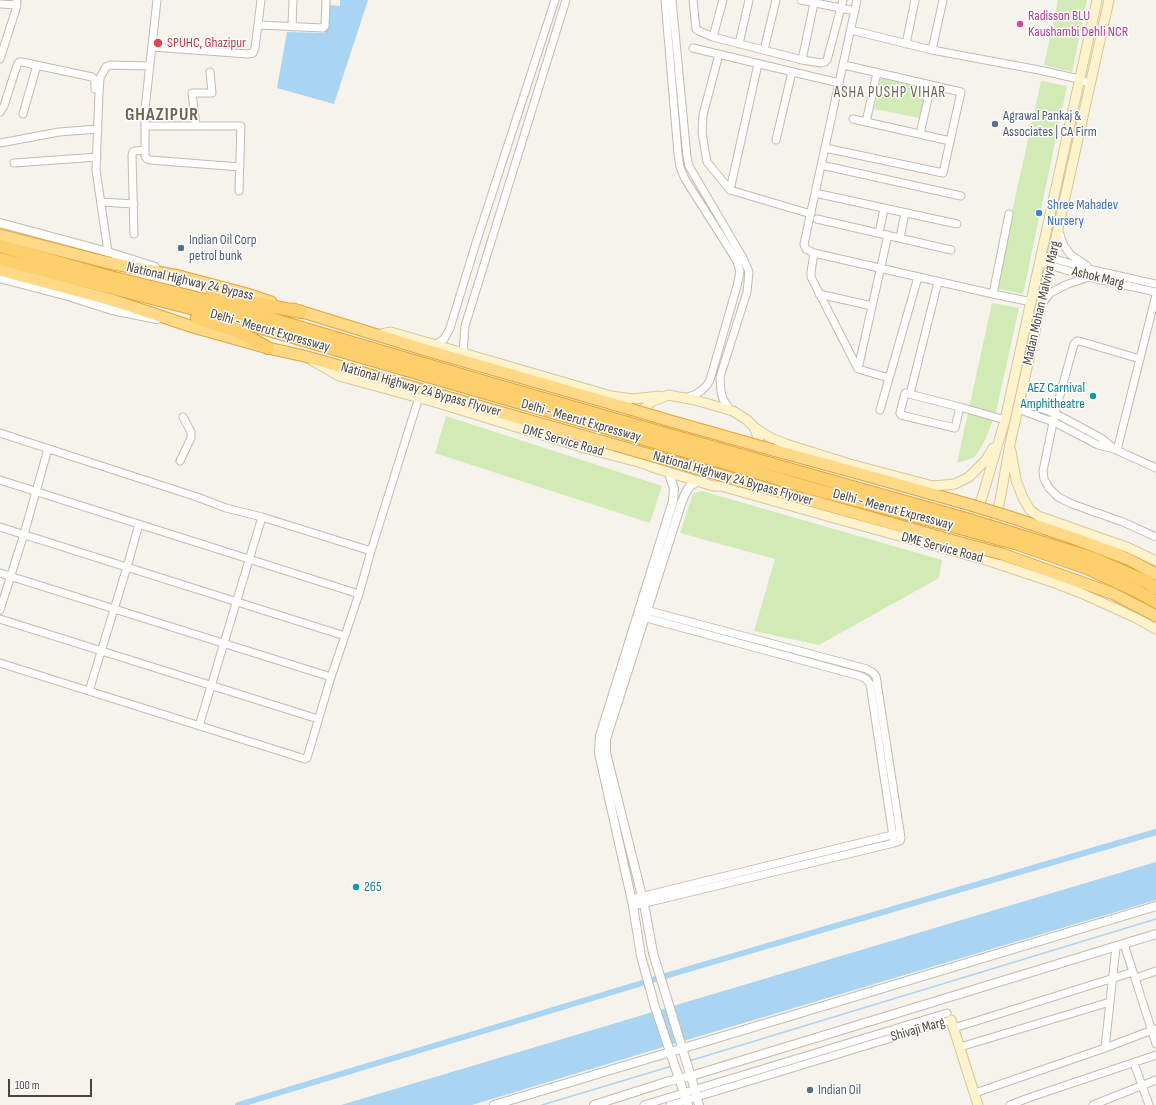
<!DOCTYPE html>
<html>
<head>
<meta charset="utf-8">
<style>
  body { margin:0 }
  #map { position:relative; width:1156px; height:1105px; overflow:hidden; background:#f6f3ec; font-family:"Sofia Sans Condensed",sans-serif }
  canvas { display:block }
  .scale { position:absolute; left:8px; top:1079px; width:84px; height:18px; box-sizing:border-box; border:2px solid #4b4439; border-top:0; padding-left:5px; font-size:12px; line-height:14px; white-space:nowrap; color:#4b4439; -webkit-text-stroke:3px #fff; paint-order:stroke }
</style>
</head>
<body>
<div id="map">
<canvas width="1156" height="1105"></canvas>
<div class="scale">100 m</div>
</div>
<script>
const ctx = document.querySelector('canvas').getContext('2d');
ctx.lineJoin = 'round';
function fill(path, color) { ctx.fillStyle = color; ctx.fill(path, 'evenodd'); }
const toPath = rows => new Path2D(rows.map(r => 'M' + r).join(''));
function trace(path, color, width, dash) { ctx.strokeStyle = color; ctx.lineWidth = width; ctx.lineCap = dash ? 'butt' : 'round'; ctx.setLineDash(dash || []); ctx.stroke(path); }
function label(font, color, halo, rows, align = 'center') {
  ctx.font = font + ' "Sofia Sans Condensed",sans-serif'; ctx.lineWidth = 3; ctx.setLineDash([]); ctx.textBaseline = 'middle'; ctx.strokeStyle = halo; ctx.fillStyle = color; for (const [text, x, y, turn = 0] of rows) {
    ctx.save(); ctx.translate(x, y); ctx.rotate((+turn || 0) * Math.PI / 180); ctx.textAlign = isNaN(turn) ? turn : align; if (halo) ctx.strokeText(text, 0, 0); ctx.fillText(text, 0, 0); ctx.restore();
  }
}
const green = toPath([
  [1058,0,1087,0,1072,72,1044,65],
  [881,78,925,88,919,118,874,109],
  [1041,81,1067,86,1023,294,995,288],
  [992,303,1019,308,995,416,984,442,975,457,957,463],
  [446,416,662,486,650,523,435,453],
  [702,491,942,560,939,578,819,645,754,631,775,559,680,533,693,493]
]);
const water = toPath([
  [340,0,368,0,334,104,277,88,287,32,325,33,328,5,340,6],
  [1156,862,1156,900,690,1039,472,1105,341,1105]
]);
const stream = toPath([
  [689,1061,1156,919],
  [542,1105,672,1066]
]);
const canal = toPath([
  [238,1105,682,971,1156,832]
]);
const minor = toPath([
  [157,0,145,109,145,156,147,159,150,160,240,167],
  [665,0,678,154,680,167,685,179,737,261,740,272,737,286,710,380,707,385,702,390,696,394,685,398],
  [672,0,687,157,689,166,743,258,749,272,747,292,720,377,721,392,723,399,730,410],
  [693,0,696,29,699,31,713,37,802,60,821,63,825,62,827,60,843,0],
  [801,0,855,11],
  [857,0,804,244,806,249,814,253,993,294,1032,302],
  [0,4,17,5],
  [258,25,323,28,325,26,326,0],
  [292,27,293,0],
  [851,30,932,50,1039,70,1079,79,1090,84],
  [713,37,723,0],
  [739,44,749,0],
  [906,44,915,0],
  [152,47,248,54,253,53,255,48,261,0],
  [693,48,839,83],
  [764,50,776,0],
  [932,50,943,0],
  [719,54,703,115,702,133,707,162,730,190,811,214],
  [0,59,16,9,17,0],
  [802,60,814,3],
  [0,112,4,106,17,65,19,62,22,62,92,77,94,79,95,83,95,89],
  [23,114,37,65],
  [853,119,950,141],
  [866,122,877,73],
  [145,126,241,126,239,191],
  [196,126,192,93,212,93,210,72],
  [920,134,931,85],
  [776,140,792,72],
  [0,143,59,132,98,129],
  [825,148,943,173,961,92,844,65],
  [14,163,97,157],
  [821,165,961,196],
  [730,190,758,64],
  [815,193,957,224],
  [101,202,134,204],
  [817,219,951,250],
  [1058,229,1064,246,1071,255,1087,266],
  [879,233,884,209],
  [134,234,132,155,133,152,135,151,145,150],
  [900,238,905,213],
  [108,252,96,170,99,93,100,78,106,67,110,65,150,66],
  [814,253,811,272,811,277,858,369,889,378],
  [1048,257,1093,270,1156,284],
  [1046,264,1089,277,1156,292],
  [819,294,872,306],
  [993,294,1009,214],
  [1042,304,1050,293,1068,284,1089,277],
  [435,345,444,339,450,328,476,243,555,0],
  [463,354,465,326,566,0],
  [1140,359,1079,341,1077,341,1074,344,1055,413,1043,471,1044,479,1049,488,1058,497,1072,504,1123,522,1156,537],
  [858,369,888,235],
  [905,393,960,407,955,428,901,415,900,413,905,393],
  [910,394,938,282],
  [1020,402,1046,410,1060,416,1101,438,1112,447],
  [960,407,1005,420],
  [1018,409,1056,423,1098,445,1114,449,1156,468],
  [880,410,918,277],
  [0,433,197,497,226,508,262,517,371,551],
  [1117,450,1156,295],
  [180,461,191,438,191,432,183,417],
  [0,480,359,594],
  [0,527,345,636],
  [0,573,331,677],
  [0,610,24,534,48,449],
  [639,616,860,676,866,679,870,684,894,843],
  [0,619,318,719],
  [0,663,305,759,307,758,331,677,359,594,371,551,419,397],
  [89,691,127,567,139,524],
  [199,726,262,517],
  [632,899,896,834],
  [633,906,894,843,900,841,901,838,876,676,872,672,867,669,642,609],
  [1124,944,1133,972],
  [1136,978,1156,971],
  [954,1028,1133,972,1156,1044],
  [960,1047,1110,1002],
  [1105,1048,1116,947],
  [1134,1063,1149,1105],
  [975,1093,1105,1048,1155,1029],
  [644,1105,947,1013],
  [670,1105,951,1020],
  [1010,1105,1031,1097,1156,1055],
  [1093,1105,1156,1080]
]);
const tertiary = toPath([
  [0,223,108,252,155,267],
  [0,278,68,296,112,310,157,319],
  [669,473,674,489,673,501,600,736,599,753,633,906,641,956,655,1007,688,1105],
  [698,481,690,486,686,492,681,504,606,739,606,753,644,904,653,953,695,1090,699,1105],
  [494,1105,1156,906],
  [594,1105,666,1082,691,1076,1156,934]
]);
const secondary = toPath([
  [377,335,391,332,611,396,633,399,659,396],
  [313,361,339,376,438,403,588,449,642,463],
  [668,395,695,400,733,411,747,420,754,427,759,440,759,445,756,464,743,480,731,486,713,486,658,469,642,463,635,456,630,444,631,431,637,415,651,402,668,395],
  [754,427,771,438,786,444,850,464,933,486,955,484,969,477,986,460,993,448],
  [1011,451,1016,480,1023,498,1030,510,1038,516,1129,548,1156,561],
  [721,486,834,518,986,560,1055,583,1081,593,1134,617,1156,629],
  [967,555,981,501,1005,420,1097,0],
  [986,560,1000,500,1010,444,1109,0],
  [951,1020,978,1105]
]);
const trunk = toPath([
  [0,235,109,263,179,276,247,294,271,302],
  [0,270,112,300,193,327,268,348,304,356,615,445],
  [293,309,429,351,630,409],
  [773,450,861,474,971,505],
  [759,486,961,543],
  [1010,517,1076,539,1128,559,1156,574],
  [1002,554,1114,594,1156,616]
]);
const motorway = toPath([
  [0,246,110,277,217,303,485,382,624,422],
  [0,259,210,313,621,432],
  [212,295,301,312],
  [197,318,239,332,268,348],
  [810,475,966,519],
  [806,487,964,529],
  [1005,531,1092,558,1147,582,1156,588],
  [1003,540,1015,543,1087,568,1139,592,1156,602]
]);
const trunkBridge = toPath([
  [630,409,667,420,773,450],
  [615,445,759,486],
  [971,505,1010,517],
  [961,543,1002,554]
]);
const motorwayBridge = toPath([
  [624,422,810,475],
  [621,432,806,487],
  [966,519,1005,531],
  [964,529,1003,540]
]);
const markers = [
  [1020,24,4,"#d1479c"],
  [158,43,5,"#e0444e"],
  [995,124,4,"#5c6f8a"],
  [1039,213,4,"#3f7fe0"],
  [181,248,4,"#5c6f8a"],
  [1093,396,4,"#0f9aa8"],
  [356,887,4,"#0f9aa8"],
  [810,1090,4,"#5c6f8a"]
];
const hotelNames = [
  ["Radisson BLU",1028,16],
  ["Kaushambi Dehli NCR",1028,32]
];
const healthNames = [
  ["SPUHC, Ghazipur",167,43]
];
const serviceNames = [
  ["Agrawal Pankaj &",1003,116],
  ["Associates | CA Firm",1003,132],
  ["Indian Oil Corp",189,240],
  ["petrol bunk",189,256],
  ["Indian Oil",818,1090]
];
const shopNames = [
  ["Shree Mahadev",1047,205],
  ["Nursery",1047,221]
];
const streetNames = [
  ["Ashok Marg",1098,278,14],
  ["National Highway 24 Bypass",190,282,13],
  ["Madan Mohan Malviya Marg",1042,303,-77],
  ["Delhi - Meerut Expressway",270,331,16],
  ["National Highway 24 Bypass Flyover",421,390,16],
  ["Delhi - Meerut Expressway",581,421,16],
  ["DME Service Road",563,441,16],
  ["National Highway 24 Bypass Flyover",733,479,16],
  ["Delhi - Meerut Expressway",893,510,15],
  ["DME Service Road",942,548,15],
  ["Shivaji Marg",918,1030,-16]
];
const cultureNames = [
  ["AEZ Carnival",1085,388],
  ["Amphitheatre",1085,404],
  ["265",364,887,"left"]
];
const neighbourhoodNames = [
  ["ASHA PUSHP VIHAR",890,93]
];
const districtNames = [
  ["GHAZIPUR",162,115]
];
fill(green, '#d2eab5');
fill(water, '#a9d4f2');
trace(stream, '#a9d4f2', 1.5);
trace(canal, '#a9d4f2', 6);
trace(minor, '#c2bbae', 9);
trace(tertiary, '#c2bbae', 10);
trace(secondary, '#d6c79b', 11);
trace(trunk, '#e0a43c', 13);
trace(motorway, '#e0a43c', 14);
trace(minor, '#fff', 7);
trace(tertiary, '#fff', 8);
trace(secondary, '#fff3cd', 9);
trace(trunk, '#ffd985', 11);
trace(motorway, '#ffcf6e', 12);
trace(trunkBridge, '#e0a43c', 13, []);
trace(motorwayBridge, '#e0a43c', 14, []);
trace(trunkBridge, '#ffd985', 11);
trace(motorwayBridge, '#ffcf6e', 12);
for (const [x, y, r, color] of markers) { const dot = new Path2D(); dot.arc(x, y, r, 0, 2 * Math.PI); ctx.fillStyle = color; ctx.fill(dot); trace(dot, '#fff', 1.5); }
label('14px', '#b23c85', '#fff', hotelNames, 'left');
label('14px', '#be3a42', '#fff', healthNames, 'left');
label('14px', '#4e5e75', '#fff', serviceNames, 'left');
label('14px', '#366cbe', '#fff', shopNames, 'left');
label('14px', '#4b4439', '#fff', streetNames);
label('14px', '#0d838f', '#fff', cultureNames, 'right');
ctx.letterSpacing = '1px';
label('15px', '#6e6250', '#fff', neighbourhoodNames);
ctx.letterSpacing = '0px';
ctx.letterSpacing = '1px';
label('bold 18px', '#6e6250', '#fff', districtNames);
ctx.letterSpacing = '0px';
</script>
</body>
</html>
